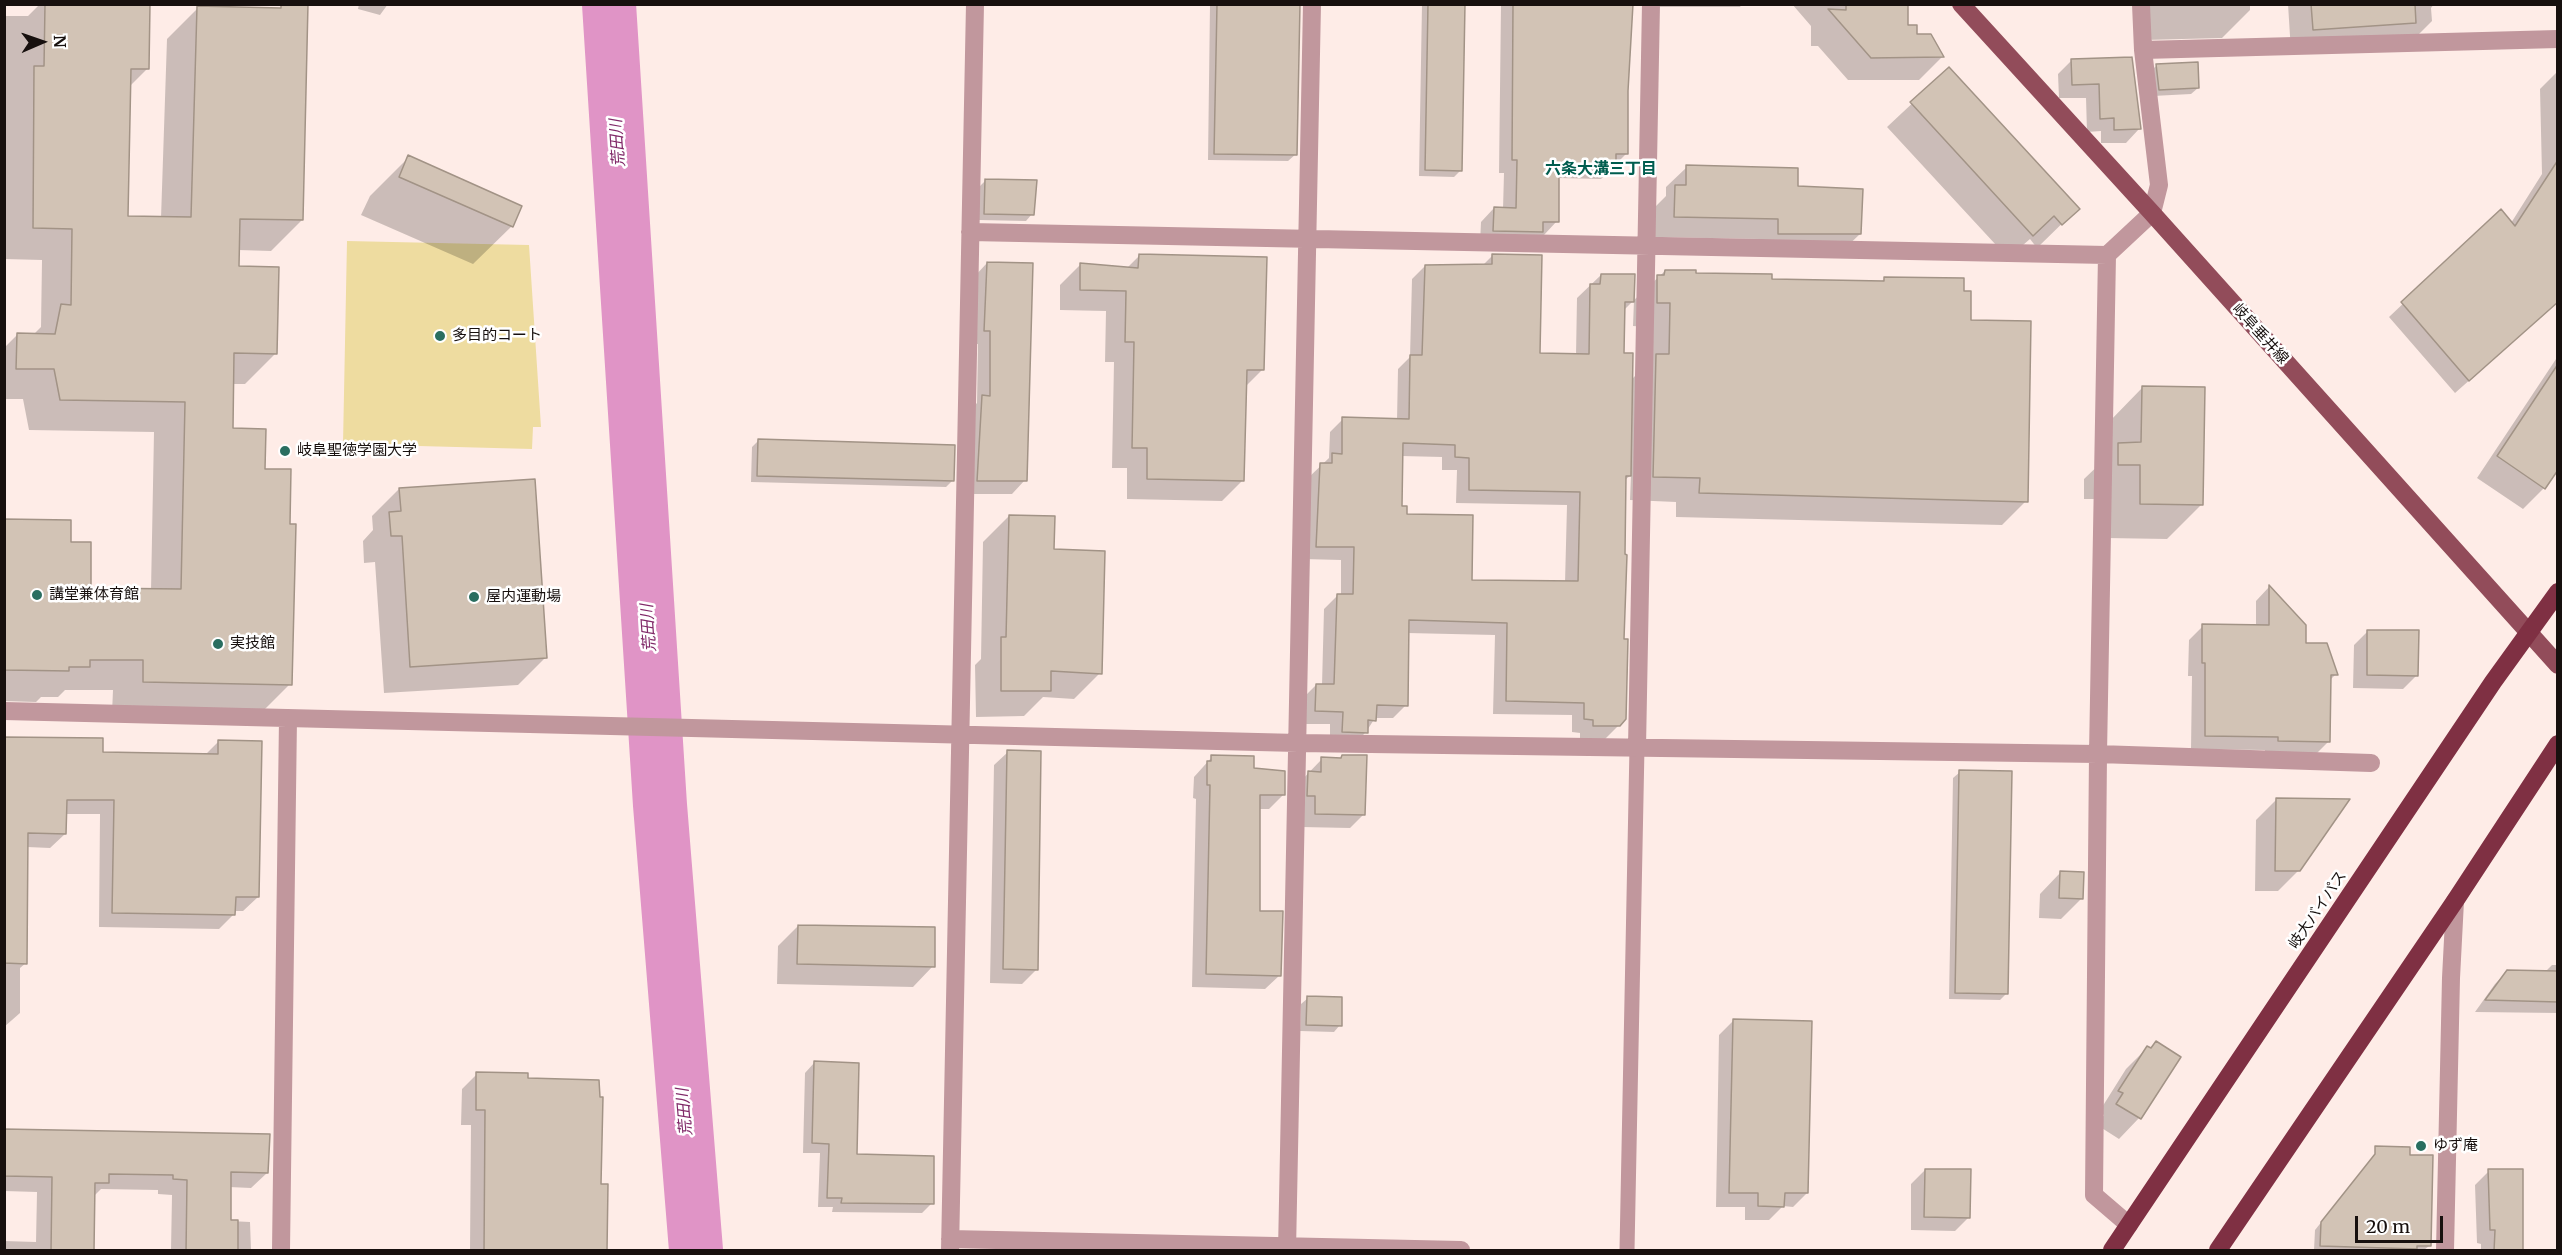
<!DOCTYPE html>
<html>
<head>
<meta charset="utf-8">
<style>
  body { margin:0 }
  #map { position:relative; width:2562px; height:1255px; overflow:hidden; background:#feece7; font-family:Merriweather,serif }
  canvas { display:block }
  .frame { position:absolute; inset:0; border:6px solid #17100e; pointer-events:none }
  .north { position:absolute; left:12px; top:12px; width:60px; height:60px; -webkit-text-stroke:4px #fff; paint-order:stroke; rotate:88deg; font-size:16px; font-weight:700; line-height:24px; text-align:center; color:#17100e }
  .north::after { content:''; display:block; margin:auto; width:21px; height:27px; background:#17100e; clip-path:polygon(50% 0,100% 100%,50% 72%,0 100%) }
  .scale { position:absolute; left:2355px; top:1216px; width:88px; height:27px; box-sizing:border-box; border:3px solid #17100e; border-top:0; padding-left:8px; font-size:18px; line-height:21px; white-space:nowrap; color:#17100e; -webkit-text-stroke:4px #fff; paint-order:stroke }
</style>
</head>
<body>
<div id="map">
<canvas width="2562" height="1255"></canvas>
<div class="frame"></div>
<div class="north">N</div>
<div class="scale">20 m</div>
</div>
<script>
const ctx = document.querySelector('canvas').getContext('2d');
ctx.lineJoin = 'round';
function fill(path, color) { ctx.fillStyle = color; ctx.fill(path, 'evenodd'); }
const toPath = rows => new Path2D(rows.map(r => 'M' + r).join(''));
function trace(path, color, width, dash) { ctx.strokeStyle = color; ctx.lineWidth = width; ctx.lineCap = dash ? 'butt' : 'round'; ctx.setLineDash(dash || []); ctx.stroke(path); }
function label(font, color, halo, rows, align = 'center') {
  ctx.font = font + ' Merriweather,"Noto Sans JP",serif'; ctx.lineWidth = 5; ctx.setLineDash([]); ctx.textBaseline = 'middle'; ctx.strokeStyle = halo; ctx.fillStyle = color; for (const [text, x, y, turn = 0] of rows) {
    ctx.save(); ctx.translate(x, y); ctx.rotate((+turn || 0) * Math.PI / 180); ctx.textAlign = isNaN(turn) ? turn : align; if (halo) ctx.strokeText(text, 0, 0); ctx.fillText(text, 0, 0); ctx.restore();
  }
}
const green = toPath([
  [347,241,529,245,541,427,533,427,532,449,343,444]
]);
const shadow = toPath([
  [40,4,149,4,147,69,129,87,126,218,161,218,167,39,198,8,302,220,271,251,238,250,238,268,276,353,245,384,232,384,231,429,263,470,290,684,259,715,112,713,113,690,65,690,58,697,41,697,36,702,4,701,4,520,70,543,89,589,151,590,154,432,29,430,23,399,4,399,4,348,17,335,33,335,41,327,42,260,4,259,4,16,28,16],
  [359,4,388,4,380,15,358,9],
  [1210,4,1298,4,1296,154,1288,161,1208,160],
  [1422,4,1464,4,1461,170,1454,177,1419,176],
  [1501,4,1631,4,1626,91,1626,154,1601,179,1558,178,1557,221,1544,235,1480,244,1481,222,1494,208,1503,209,1504,173,1499,173],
  [1656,4,1742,4,1740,7,1656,7],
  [1792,4,1893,4,1907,27,1916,36,1930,36,1942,57,1919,80,1848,80,1818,46,1811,46,1811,26],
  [2143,4,2250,4,2250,10,2222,38,2144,40],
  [2288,4,2434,4,2431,8,2432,21,2409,44,2291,52],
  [2131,58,2139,129,2126,143,2101,143,2101,131,2087,132,2086,98,2059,98,2058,74,2072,60],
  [2157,65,2198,88,2191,94,2153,96,2150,72],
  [1949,69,2078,208,2037,248,2030,239,2008,258,1887,127],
  [2558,71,2558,302,2455,393,2389,317,2501,211,2511,223,2542,174,2540,89],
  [409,157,512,226,473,264,361,215,370,196],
  [1687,167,1796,188,1860,234,1839,254,1758,253,1759,239,1654,237,1655,207,1666,196,1666,187],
  [986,180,1032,214,1026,221,979,220,979,187],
  [1493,255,1539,354,1576,355,1577,298,1601,275,1633,301,1665,271,1770,281,1880,283,1885,278,1962,292,1969,321,2026,501,2002,525,1676,517,1676,502,1630,500,1631,475,1625,480,1619,725,1605,739,1580,739,1580,733,1572,732,1572,715,1493,714,1495,635,1407,633,1406,705,1393,718,1375,718,1366,732,1353,745,1330,745,1330,724,1302,724,1303,698,1316,685,1322,685,1324,609,1338,595,1341,595,1341,560,1303,559,1308,478,1329,458,1330,432,1343,419,1397,420,1398,369,1410,357,1412,279,1425,266,1483,265],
  [1634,300,1633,326,1646,327,1646,365,1631,380,1623,355,1623,311],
  [1401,456,1442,457,1442,470,1457,470,1456,503,1567,505,1565,583,1470,581,1405,516,1400,507],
  [1139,256,1262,370,1245,387,1243,480,1222,501,1127,499,1127,468,1112,468,1114,362,1105,362,1106,311,1060,310,1060,285,1081,264,1127,268],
  [987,263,1025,480,1012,494,964,494,969,411,977,403,978,344,971,344,974,277],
  [2558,356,2558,467,2544,488,2523,509,2477,478],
  [2142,388,2202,504,2167,539,2106,538,2106,499,2084,499,2084,479,2107,457,2108,423],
  [759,440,953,480,946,487,751,482,752,447],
  [399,489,545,658,518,685,384,693,375,562,364,563,363,541,373,530,372,516],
  [1009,516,1052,551,1100,673,1074,699,1043,697,1024,716,976,717,975,665,981,659,983,542],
  [2269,587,2304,644,2336,674,2329,681,2329,741,2315,755,2264,754,2265,750,2191,749,2192,676,2188,676,2189,640,2203,626,2256,626,2256,601],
  [2368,631,2417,675,2403,689,2353,688,2354,645],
  [4,738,102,753,205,755,219,741,258,897,243,911,234,911,234,914,219,929,99,927,100,814,65,814,65,834,50,848,27,847,26,963,20,968,20,1013,4,1027],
  [1008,752,1036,970,1022,984,990,983,994,765],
  [1212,757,1252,770,1283,795,1269,809,1258,809,1258,912,1280,975,1265,989,1192,987,1196,799,1193,798,1194,777],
  [1365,757,1364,814,1350,828,1301,827,1295,787,1322,759],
  [1960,772,2007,993,2000,1000,1949,999,1953,778],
  [2277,799,2299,870,2278,891,2255,891,2256,820],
  [2060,873,2082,898,2061,919,2039,918,2040,894],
  [798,926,933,966,913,987,777,984,778,946],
  [2552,965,2558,965,2558,1013,2475,1012,2495,984,2507,972,2545,972],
  [1308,998,1340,1025,1334,1032,1300,1031,1301,1004],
  [1733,1021,1807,1193,1793,1207,1783,1206,1769,1220,1745,1220,1745,1207,1716,1207,1719,1035],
  [2156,1043,2179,1057,2139,1118,2119,1139,2097,1125,2104,1115,2099,1112,2126,1069,2147,1048,2149,1049],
  [814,1063,855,1155,932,1203,922,1213,832,1212,833,1207,818,1207,820,1153,803,1153,805,1073],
  [477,1074,527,1080,600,1185,606,1250,470,1250,471,1125,461,1125,462,1089],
  [4,1131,267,1173,251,1188,229,1187,230,1221,250,1222,251,1250,171,1250,172,1195,158,1194,158,1190,101,1189,93,1197,92,1250,4,1250,4,1241,36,1242,37,1192,4,1191],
  [2375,1155,2409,1156,2429,1246,2424,1250,2314,1250,2315,1230],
  [1925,1170,1969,1217,1955,1231,1911,1230,1911,1184],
  [2489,1171,2521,1250,2481,1250,2481,1244,2477,1243,2475,1185]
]);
const river = toPath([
  [609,4,660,805,696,1250]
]);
const building = toPath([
  [45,4,150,4,149,69,131,69,128,216,191,217,197,6,281,8,281,4,308,4,303,220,240,219,239,266,279,267,277,354,234,353,233,428,266,429,265,469,291,469,290,524,296,524,292,685,143,682,143,660,90,660,90,667,69,667,69,671,4,670,4,519,71,520,71,542,91,542,91,588,181,589,185,402,60,400,54,369,16,369,17,333,55,334,61,304,71,305,72,229,33,228,34,66,44,66,45,4],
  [1217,4,1300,4,1297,155,1214,154,1217,4],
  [1428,4,1465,4,1462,171,1425,170,1428,4],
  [1513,4,1633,4,1628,91,1628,154,1616,154,1616,166,1559,165,1559,222,1543,222,1543,232,1493,231,1494,207,1516,208,1517,160,1512,160,1513,4],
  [1908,4,1908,25,1917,25,1917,34,1931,34,1944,57,1871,58,1828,9,1846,10,1846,5,1908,4],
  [2311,4,2415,4,2416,23,2313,30,2311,4],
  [2132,57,2141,129,2114,130,2114,118,2100,119,2099,84,2072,85,2071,59,2132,57],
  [2198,62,2199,88,2159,90,2156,64,2198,62],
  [1949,67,2080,209,2062,225,2054,216,2033,236,1910,102,1949,67],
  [408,155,522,206,513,227,399,177,408,155],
  [2558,160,2558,302,2469,381,2401,302,2501,209,2515,226,2558,160],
  [1686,165,1798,168,1798,186,1863,189,1861,234,1778,234,1778,219,1674,217,1675,185,1686,185,1686,165],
  [985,179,1037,180,1034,215,984,214,985,179],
  [1139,254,1267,257,1264,370,1247,370,1244,481,1147,479,1147,448,1132,448,1134,342,1125,342,1126,291,1080,290,1080,263,1138,268,1139,254],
  [1492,254,1542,255,1540,353,1589,354,1590,284,1600,284,1601,274,1635,274,1634,302,1625,302,1624,353,1633,353,1631,476,1626,476,1625,554,1627,555,1624,639,1628,639,1626,719,1620,726,1593,726,1593,720,1584,719,1584,703,1506,701,1507,623,1409,620,1408,706,1377,705,1376,721,1368,720,1368,733,1342,732,1343,712,1315,711,1316,684,1334,684,1337,594,1353,594,1354,547,1316,547,1320,463,1332,463,1332,453,1342,454,1342,417,1409,419,1410,355,1422,355,1425,265,1492,264,1492,254],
  [1403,443,1455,445,1455,457,1469,458,1469,490,1580,492,1578,581,1472,580,1473,515,1407,514,1407,506,1402,506,1403,443],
  [987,262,1033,263,1027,481,977,481,982,395,990,396,990,331,984,331,987,262],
  [1665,270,1696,270,1696,273,1772,274,1772,279,1884,281,1884,277,1964,278,1964,291,1971,291,1971,320,2031,321,2028,502,1699,493,1700,478,1653,477,1656,354,1669,354,1670,303,1657,303,1657,275,1664,275,1665,270],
  [2558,364,2558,470,2545,489,2497,456,2558,364],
  [2142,386,2205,387,2203,505,2140,504,2140,465,2118,465,2118,443,2141,442,2142,386],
  [758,439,955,445,954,481,757,476,758,439],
  [535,479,547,658,410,667,402,536,391,536,389,512,401,511,399,488,535,479],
  [1009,515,1055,516,1054,549,1105,551,1102,674,1051,671,1051,691,1001,691,1001,637,1006,637,1009,515],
  [2269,585,2306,625,2306,643,2327,643,2338,675,2331,675,2330,742,2278,741,2278,737,2205,736,2205,663,2202,663,2202,624,2269,625,2269,585],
  [2367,630,2419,630,2418,676,2367,675,2367,630],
  [4,737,103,738,103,752,218,754,218,740,262,741,259,897,236,897,235,915,112,913,114,800,67,800,66,834,28,833,27,964,4,963,4,737],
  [1007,750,1041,751,1038,970,1003,969,1007,750],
  [1211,755,1254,756,1254,768,1285,771,1285,795,1260,795,1260,911,1283,911,1281,976,1206,974,1210,785,1207,785,1207,761,1211,761,1211,755],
  [1342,755,1367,755,1365,815,1315,814,1315,796,1307,796,1308,771,1321,772,1321,757,1341,758,1342,755],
  [1959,770,2012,771,2008,994,1955,993,1959,770],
  [2276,798,2350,799,2300,871,2275,871,2276,798],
  [2060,871,2084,872,2083,899,2059,898,2060,871],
  [798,925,935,927,935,967,797,964,798,925],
  [2507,970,2558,971,2558,1002,2485,1000,2507,970],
  [1307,996,1342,997,1342,1026,1306,1025,1307,996],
  [1733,1019,1812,1021,1808,1193,1785,1193,1784,1207,1758,1206,1758,1193,1729,1193,1733,1019],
  [2156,1041,2181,1057,2141,1119,2116,1104,2123,1093,2118,1091,2147,1046,2151,1048,2156,1041],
  [814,1061,859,1063,857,1154,934,1156,934,1204,841,1203,842,1198,827,1198,829,1144,812,1143,814,1061],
  [476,1072,528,1073,528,1078,599,1080,600,1097,603,1097,601,1184,608,1184,607,1251,484,1251,485,1110,476,1110,476,1072],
  [4,1129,270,1134,268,1173,231,1172,231,1220,238,1220,238,1251,186,1251,187,1180,173,1179,173,1175,109,1174,109,1183,95,1183,94,1251,51,1251,52,1177,4,1176,4,1129],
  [2375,1146,2410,1147,2410,1155,2433,1155,2431,1246,2417,1246,2417,1249,2320,1246,2321,1222,2375,1154,2375,1146],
  [1925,1169,1971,1169,1970,1218,1924,1217,1925,1169],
  [2488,1169,2523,1169,2523,1251,2494,1251,2495,1230,2490,1230,2488,1169]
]);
const lane = toPath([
  [1627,1250,1637,747]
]);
const street = toPath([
  [2143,50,2558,39],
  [970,232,2107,255,2152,213,2159,185,2143,50,2141,4],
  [2107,255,2098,754,2094,1195,2129,1225],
  [4,711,1298,743,2098,754,2371,763],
  [1637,747,1651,4],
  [950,1239,1461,1250],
  [281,1250,288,718],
  [950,1250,975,4],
  [1287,1250,1312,4],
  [2445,1250,2451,978,2455,901]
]);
const primary = toPath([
  [1961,4,2152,213,2558,665]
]);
const highway = toPath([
  [2112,1250,2493,682,2558,592],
  [2218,1250,2455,901,2558,744]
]);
const markers = [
  [440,336,6,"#2a6e60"],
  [285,451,6,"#2a6e60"],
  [37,595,6,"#2a6e60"],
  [474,597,6,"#2a6e60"],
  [218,644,6,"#2a6e60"],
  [2421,1146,6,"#2a6e60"]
];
const streetNames = [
  ["岐阜垂井線",2260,334,48],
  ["岐大バイパス",2318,910,-56]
];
const poiNames = [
  ["多目的コート",452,336],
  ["岐阜聖徳学園大学",297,451],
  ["講堂兼体育館",49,595],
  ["屋内運動場",486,597],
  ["実技館",230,644],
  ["ゆず庵",2433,1146]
];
const waterNames = [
  ["荒田川",618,143,-94],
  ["荒田川",649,628,-94],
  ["荒田川",685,1112,-95]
];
const neighbourhoodNames = [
  ["六条大溝三丁目",1601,169]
];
fill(green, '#eedca0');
fill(shadow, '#0003');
trace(river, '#e094c6', 54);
fill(building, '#d2c3b5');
trace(building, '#a29386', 1.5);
trace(lane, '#c1979d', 15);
trace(street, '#c1979d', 18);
trace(primary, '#924c5a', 18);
trace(highway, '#7f3043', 18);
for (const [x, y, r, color] of markers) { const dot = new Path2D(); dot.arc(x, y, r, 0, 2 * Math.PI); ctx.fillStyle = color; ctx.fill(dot); trace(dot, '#fff', 2); }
label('15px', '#17100e', '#fff', streetNames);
label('15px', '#17100e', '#fff', poiNames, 'left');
label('italic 16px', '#802968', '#fff', waterNames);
label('bold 16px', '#005d4f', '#fff', neighbourhoodNames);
</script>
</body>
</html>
